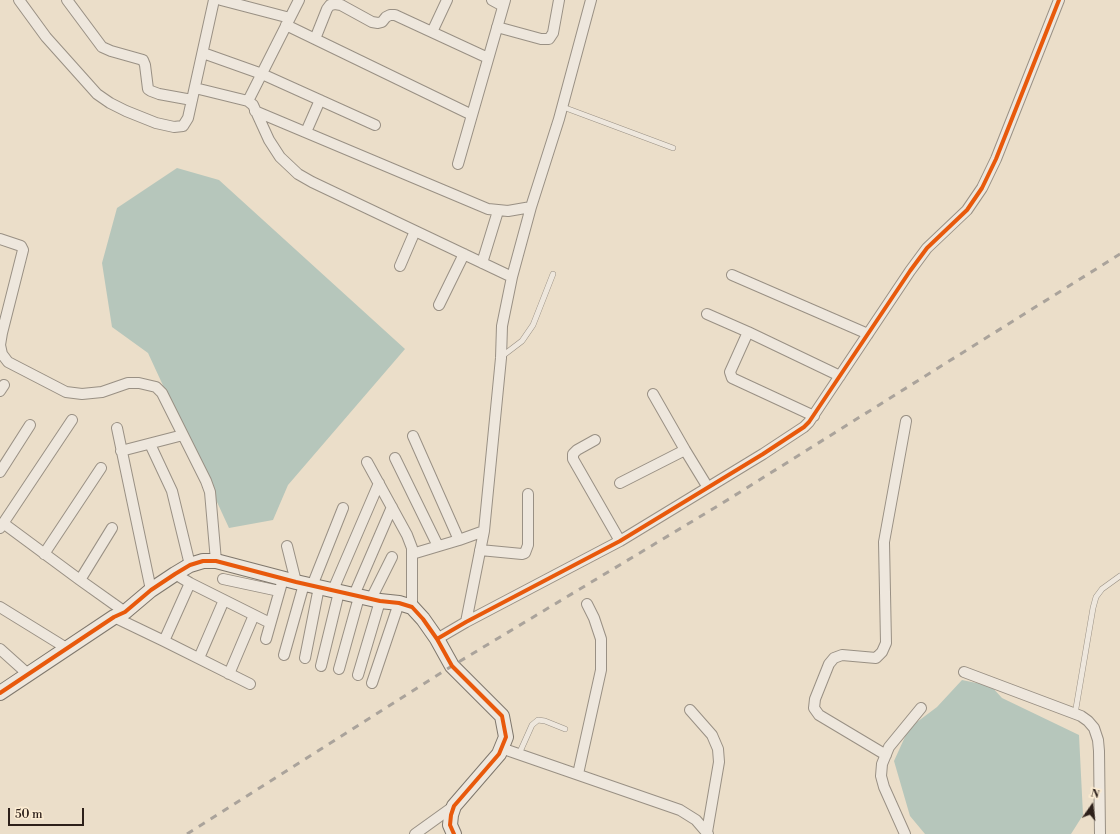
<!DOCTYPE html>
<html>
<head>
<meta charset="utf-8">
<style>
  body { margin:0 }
  #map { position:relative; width:1120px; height:834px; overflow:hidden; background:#ebdec9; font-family:"Libre Bodoni",serif }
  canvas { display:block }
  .north { position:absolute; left:1072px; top:786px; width:40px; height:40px; -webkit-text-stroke:3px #fcecd2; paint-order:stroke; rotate:14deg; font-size:11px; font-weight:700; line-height:16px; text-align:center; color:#2d201a }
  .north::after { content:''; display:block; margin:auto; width:14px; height:18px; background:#2d201a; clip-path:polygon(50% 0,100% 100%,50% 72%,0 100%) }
  .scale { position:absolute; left:8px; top:808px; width:76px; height:18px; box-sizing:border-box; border:2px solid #2d201a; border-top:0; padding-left:5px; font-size:12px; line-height:14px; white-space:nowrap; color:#2d201a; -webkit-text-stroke:3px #fcecd2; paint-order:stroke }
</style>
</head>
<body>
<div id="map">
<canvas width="1120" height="834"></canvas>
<div class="north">N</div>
<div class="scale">50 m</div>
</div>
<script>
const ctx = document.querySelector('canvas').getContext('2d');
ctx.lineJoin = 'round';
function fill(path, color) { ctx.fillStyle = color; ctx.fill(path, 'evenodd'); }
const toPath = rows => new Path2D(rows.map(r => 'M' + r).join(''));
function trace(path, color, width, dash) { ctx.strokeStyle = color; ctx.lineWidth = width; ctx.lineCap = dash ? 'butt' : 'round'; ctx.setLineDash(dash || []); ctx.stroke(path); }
const water = toPath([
  [177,168,219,180,405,349,288,485,273,520,229,528,148,353,112,327,102,263,117,208],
  [962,680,991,686,1002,698,1079,735,1083,815,1071,834,925,834,910,816,894,761,909,728,937,707]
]);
const lane = toPath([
  [563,107,673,148],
  [501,357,522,341,533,325,553,274],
  [1075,714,1093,608,1096,597,1102,589,1120,576],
  [519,754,532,725,538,720,545,721,565,729]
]);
const street = toPath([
  [19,0,46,37,97,94,110,103,126,111,156,123,174,127,183,126,188,118,214,0],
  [67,0,102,47,111,51,143,60,145,65,148,89,151,91,159,94,192,100],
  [221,0,290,18],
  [492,0,503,6],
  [286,25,472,115],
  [497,27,541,39,549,39,553,33,559,0],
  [432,32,447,0],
  [315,39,327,9,330,5,335,4,341,5,372,22,378,23,382,22,386,17,390,15,395,15,488,58],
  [203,53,262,74,375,125],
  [195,88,248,101,253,105,269,140,280,157,298,174,312,182,512,277],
  [248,101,299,0],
  [255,111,488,209,508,211,531,207],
  [306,132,320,100],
  [458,164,505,0],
  [0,239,21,246,23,250,2,333,0,345,2,354,8,362,66,392,82,394,102,392,128,383,139,383,156,387,162,393,206,481,210,492,216,561],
  [482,263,498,211],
  [400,266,415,231],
  [732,275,868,334],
  [439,305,464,254],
  [707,314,748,332,840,376],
  [748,332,730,372,732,378,814,416],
  [0,391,4,385],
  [653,394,685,450,707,486],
  [117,428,151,590],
  [413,436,459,540],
  [595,440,577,450,573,454,573,459,620,541],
  [150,444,172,491,190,565],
  [121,451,183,435],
  [395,458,438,546],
  [367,462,407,535,412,548,412,607],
  [0,472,30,425],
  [620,483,685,450],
  [3,523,80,580,125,612],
  [0,528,72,420],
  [287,546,296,582],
  [480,550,522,554,525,553,528,545,528,494],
  [44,554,101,468],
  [412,554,459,540,484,531],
  [175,574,190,583,270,623],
  [223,579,279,591],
  [80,580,112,528],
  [312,586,343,508],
  [333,590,379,483],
  [354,595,392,507],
  [371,599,392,557],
  [0,607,68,649],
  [114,617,164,641,250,684],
  [466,622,484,531,501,358,502,326,512,277,531,207,559,119,591,0],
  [266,639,283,579],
  [437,639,466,622,620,541,763,454,804,427,809,422,910,271,927,248,967,210,982,188,996,159,1059,0],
  [164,641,190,583],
  [0,649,29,675],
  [284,655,304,584],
  [199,658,224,600],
  [305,658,319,587],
  [321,666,339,592],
  [339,669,359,597],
  [964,672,1081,716,1088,721,1094,728,1098,740,1099,751,1100,834],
  [229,674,254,615],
  [358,675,380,601],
  [372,683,399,603],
  [690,710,712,735,718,749,719,762,707,832],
  [501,748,680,810,696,820,708,834],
  [886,755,819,715,814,708,815,699,829,664,834,658,842,655,876,658,882,652,886,643,884,542,906,421],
  [578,774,601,670,601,639,594,618,587,604],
  [415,834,454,806],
  [905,834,884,787,881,776,882,764,889,747,921,708]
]);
const secondary = toPath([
  [0,693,114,617,125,612,151,590,175,574,190,565,203,561,216,561,296,582,380,601,399,603,412,607,423,619,437,639,452,666,502,716,506,737,499,754,454,806,451,815,450,825,454,834]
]);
const rail = toPath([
  [187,834,452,666,721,504,1120,254]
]);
const cycleway = toPath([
  [437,639,466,622,620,541,763,454,804,427,809,422,910,271,927,248,967,210,982,188,996,159,1059,0],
  [0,693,114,617,125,612,151,590,175,574,190,565,203,561,216,561,296,582,380,601,399,603,412,607,423,619,437,639,452,666,502,716,506,737,499,754,454,806,451,815,450,825,454,834]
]);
fill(water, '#b6c6bb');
trace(lane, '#999084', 6);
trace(street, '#999084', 12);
trace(secondary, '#7f776c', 16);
trace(lane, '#eee7dd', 5);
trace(street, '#eee7dd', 10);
trace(secondary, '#eee7dd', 14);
trace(rail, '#aaa39b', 3, [7, 7]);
trace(cycleway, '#e8590c', 4);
</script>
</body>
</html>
